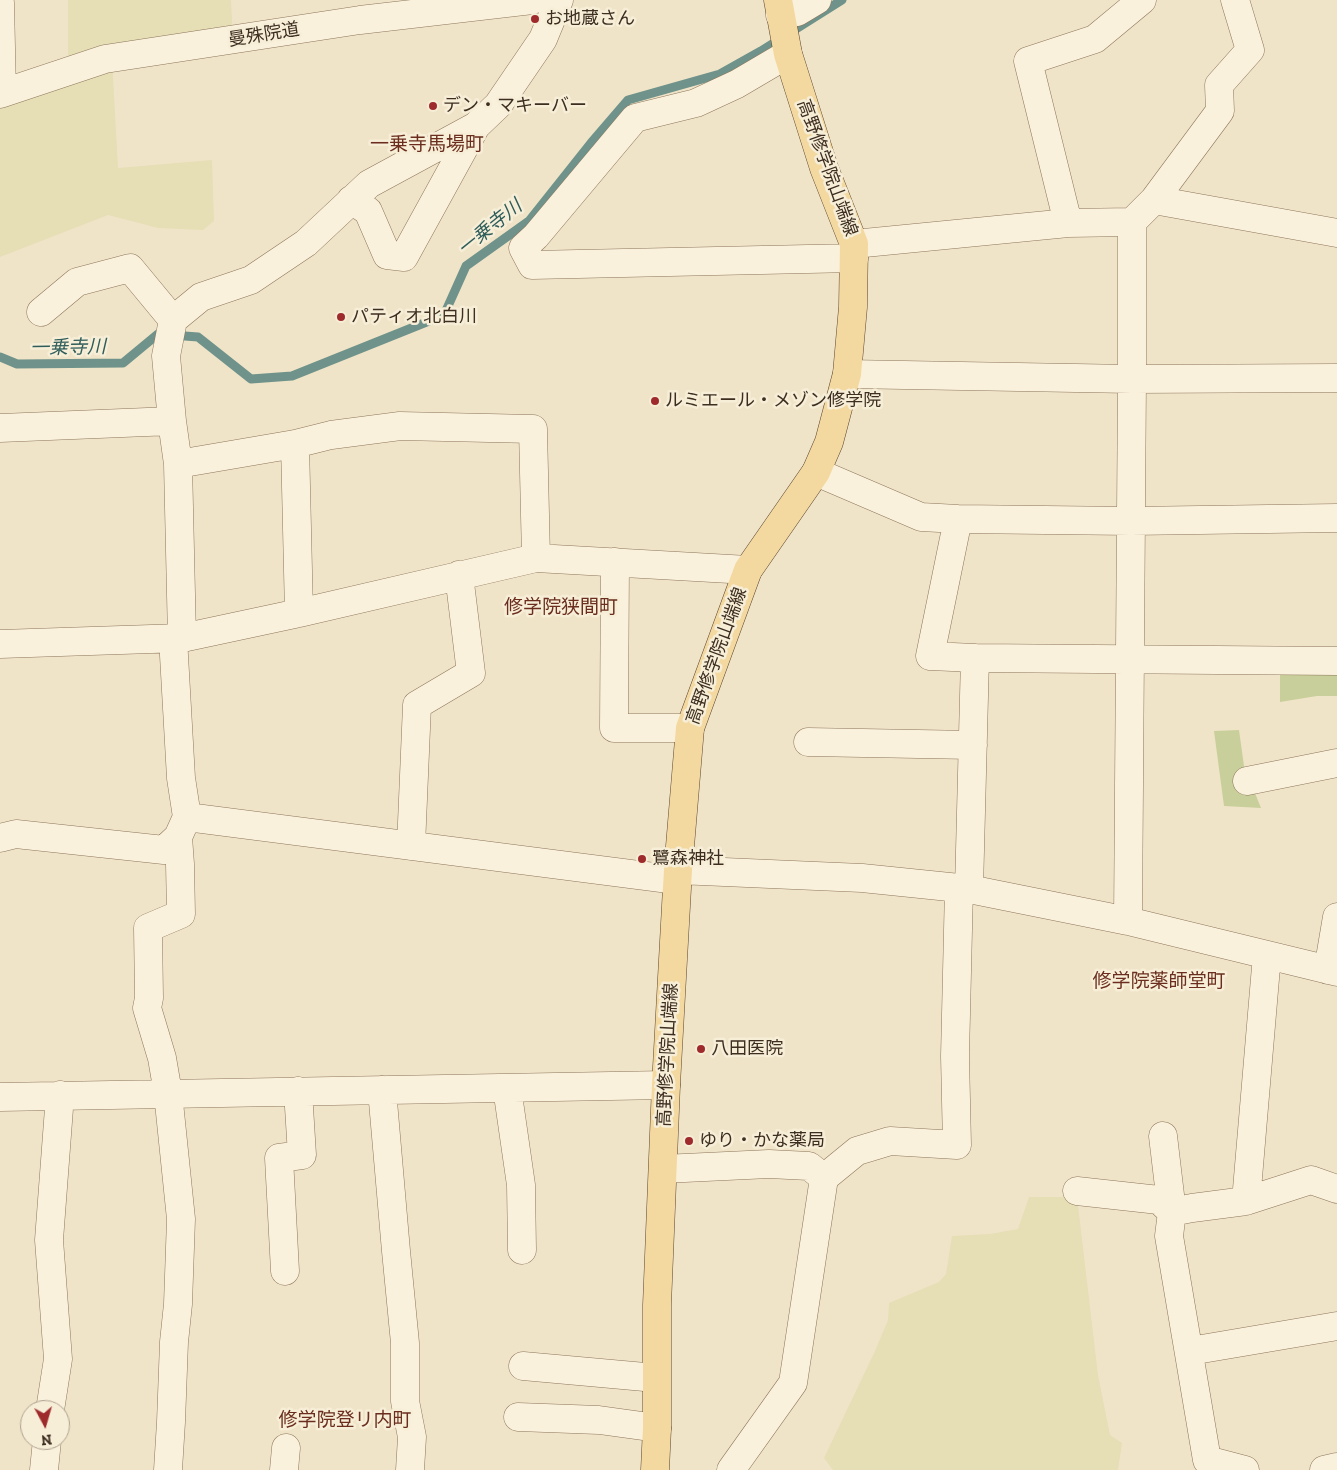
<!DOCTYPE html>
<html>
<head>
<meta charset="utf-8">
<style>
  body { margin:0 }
  #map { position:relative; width:1337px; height:1470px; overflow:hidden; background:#f0e4c8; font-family:"Zilla Slab",serif }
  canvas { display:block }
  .north { position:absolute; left:20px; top:1400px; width:50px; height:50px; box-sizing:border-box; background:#f7eed8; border:1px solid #ada18e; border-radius:50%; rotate:174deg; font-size:14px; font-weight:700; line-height:20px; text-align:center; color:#3d2e20 }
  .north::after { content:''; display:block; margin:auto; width:18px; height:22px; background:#9e2a2b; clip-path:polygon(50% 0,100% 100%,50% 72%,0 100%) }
</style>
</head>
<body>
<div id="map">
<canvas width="1337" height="1470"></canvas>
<div class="north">N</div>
</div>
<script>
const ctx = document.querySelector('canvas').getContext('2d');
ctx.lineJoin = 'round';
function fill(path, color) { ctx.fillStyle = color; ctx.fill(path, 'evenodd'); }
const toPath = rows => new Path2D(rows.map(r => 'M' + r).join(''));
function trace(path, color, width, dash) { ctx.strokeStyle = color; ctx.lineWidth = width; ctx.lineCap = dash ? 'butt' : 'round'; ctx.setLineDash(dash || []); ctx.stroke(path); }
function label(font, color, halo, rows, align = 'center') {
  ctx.font = font + ' "Zilla Slab","Noto Sans JP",serif'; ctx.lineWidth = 5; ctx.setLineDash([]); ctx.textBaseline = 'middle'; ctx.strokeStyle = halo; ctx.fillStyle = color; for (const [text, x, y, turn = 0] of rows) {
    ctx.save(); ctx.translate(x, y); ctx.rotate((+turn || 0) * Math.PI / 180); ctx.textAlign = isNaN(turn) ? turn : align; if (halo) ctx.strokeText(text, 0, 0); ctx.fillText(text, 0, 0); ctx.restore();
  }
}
const farmland = toPath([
  [68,0,231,0,233,40,112,58,118,168,212,160,214,221,203,230,158,228,108,215,0,257,0,93,68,71],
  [1029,1197,1077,1197,1098,1375,1110,1435,1122,1443,1118,1470,833,1470,824,1458,875,1351,888,1320,889,1303,939,1282,946,1274,952,1236,990,1234,1018,1229]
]);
const green = toPath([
  [1280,671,1337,671,1337,696,1317,696,1280,702],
  [1239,730,1244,766,1261,808,1224,806,1214,731]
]);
const stream = toPath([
  [0,357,17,364,123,363,158,334,198,337,251,379,292,376,444,315,466,266,529,221,591,143,628,100,720,74,761,51,842,0]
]);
const minor = toPath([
  [0,3,2,93],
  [780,15,797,12,817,0],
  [788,54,737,84,696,103,635,118,536,236,523,248,532,265,854,258],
  [0,94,105,59,360,20,532,0],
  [351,200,368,211,387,255,404,257,476,126],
  [1154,200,1337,233],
  [1068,223,1028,61,1095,39,1142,0],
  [854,244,1068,223,1132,222,1154,200,1220,111,1219,85,1250,50,1235,0],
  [41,312,77,282,130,268,173,320],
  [847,374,1132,379,1337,378],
  [0,428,172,421],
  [295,444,299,613],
  [178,464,295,444,331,435,400,426,533,429,536,558],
  [816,472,921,517,958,519,1131,521,1337,518],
  [958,519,930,656,975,658,969,889],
  [615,562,614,728,690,728],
  [182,638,178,464,172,421,166,356,173,320,201,297,251,280,306,243,369,184,476,126,498,105,543,39,559,0],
  [0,644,182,638,299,613,536,558,748,570],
  [975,658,1337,661],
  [808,742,973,745],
  [1247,781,1337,763],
  [187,817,677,880],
  [0,838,16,834,164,850,178,837,187,817,181,778,173,638],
  [411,846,417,705,471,673,459,575],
  [678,870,862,878,969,889,1128,921,1337,972],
  [1128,921,1132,379,1132,222],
  [1328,970,1337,917],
  [507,1088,521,1185,522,1250],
  [382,1090,396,1251,405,1343,405,1401,412,1437,410,1470],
  [0,1097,666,1085],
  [1163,1136,1172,1212],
  [663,1169,769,1164,809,1166,824,1178],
  [1077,1191,1159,1200,1172,1212],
  [1246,1201,1267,955],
  [285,1271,279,1158,302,1155,298,1091],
  [1190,1351,1337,1326],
  [523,1366,656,1378],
  [50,1410,58,1359,49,1240,60,1095],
  [518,1417,599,1420,657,1428],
  [44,1470,47,1440],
  [168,1470,171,1422,174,1342,178,1304,181,1219,168,1093,162,1058,147,1008,149,998,148,928,181,914,180,864,178,837],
  [284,1470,286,1448],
  [731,1470,793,1383,824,1178,857,1151,890,1141,957,1145,955,1056,959,888],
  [1245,1470,1207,1460,1169,1236,1172,1212,1192,1208,1246,1201,1311,1180,1337,1189],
  [1324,1470,1337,1467]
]);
const major = toPath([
  [655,1470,657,1428,657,1305,666,1085,678,870,690,728,748,570,816,472,829,442,847,374,853,307,854,244,824,168,788,54,778,0]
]);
const markers = [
  [535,19,5,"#9e2a2b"],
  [433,106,5,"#9e2a2b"],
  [341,317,5,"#9e2a2b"],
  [655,401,5,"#9e2a2b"],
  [642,859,5,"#9e2a2b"],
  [701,1049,5,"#9e2a2b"],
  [689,1141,5,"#9e2a2b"]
];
const poiNames = [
  ["お地蔵さん",545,19],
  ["デン・マキーバー",443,106],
  ["パティオ北白川",351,317],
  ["ルミエール・メゾン修学院",665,401],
  ["鷺森神社",652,859],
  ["八田医院",711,1049],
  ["ゆり・かな薬局",699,1141]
];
const streetNames = [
  ["曼殊院道",264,35,-9],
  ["高野修学院山端線",827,168,70],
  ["高野修学院山端線",717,656,-70],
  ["高野修学院山端線",668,1055,-87]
];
const neighbourhoodNames = [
  ["一乗寺馬場町",427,145],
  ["修学院狭間町",561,608],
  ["修学院薬師堂町",1159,982],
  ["修学院登リ内町",345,1421]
];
const waterNames = [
  ["一乗寺川",490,228,-39],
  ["一乗寺川",68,348,-1]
];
fill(farmland, '#e6deb5');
fill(green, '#c9cf9b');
trace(stream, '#6f938a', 9);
trace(minor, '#8d765c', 29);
trace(major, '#5b4430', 29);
trace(minor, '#faf1dc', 28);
trace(major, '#f3d9a0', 28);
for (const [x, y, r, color] of markers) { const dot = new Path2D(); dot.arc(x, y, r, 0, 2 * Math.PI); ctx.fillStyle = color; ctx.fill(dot); trace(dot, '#f7eed8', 2); }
label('18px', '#3d2e20', '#f7eed8', poiNames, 'left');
label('18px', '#3d2e20', '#f7eed8', streetNames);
label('19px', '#6b2e1e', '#f7eed8', neighbourhoodNames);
label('italic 19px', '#2f5d5a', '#f7eed8', waterNames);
</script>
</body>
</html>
